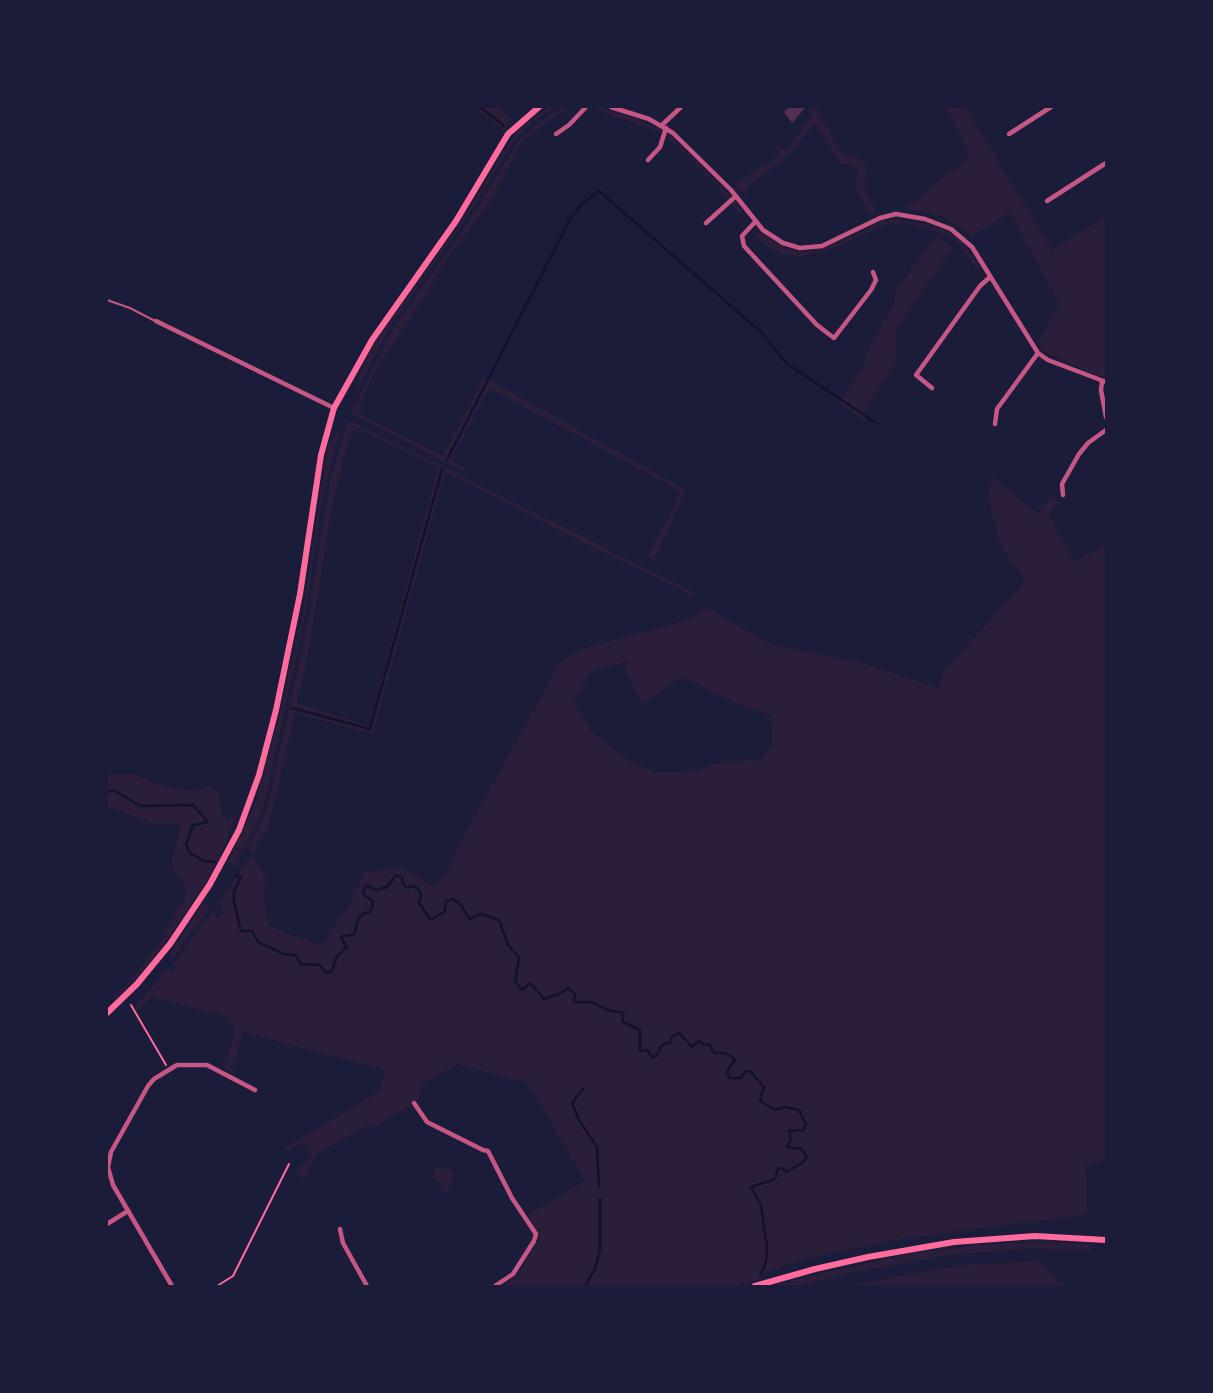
<!DOCTYPE html>
<html>
<head>
<meta charset="utf-8">
<style>
  body { margin:0 }
  #map { position:relative; width:1213px; height:1393px; overflow:hidden; background:#1b1b3a; font-family:Jost,sans-serif }
  canvas { display:block }
  .frame { position:absolute; inset:0; border:108px solid #1b1b3a; pointer-events:none }
</style>
</head>
<body>
<div id="map">
<canvas width="1213" height="1393"></canvas>
<div class="frame"></div>
</div>
<script>
const ctx = document.querySelector('canvas').getContext('2d');
ctx.lineJoin = 'round';
function fill(path, color) { ctx.fillStyle = color; ctx.fill(path, 'evenodd'); }
const toPath = rows => new Path2D(rows.map(r => 'M' + r).join(''));
function trace(path, color, width, dash) { ctx.strokeStyle = color; ctx.lineWidth = width; ctx.lineCap = dash ? 'butt' : 'round'; ctx.setLineDash(dash || []); ctx.stroke(path); }
const green = toPath([
  [474,107,498,107,511,118,504,130],
  [549,107,556,107,528,125,513,142,462,225,392,323,359,387,356,387,366,357,371,348,461,222,504,150,520,128],
  [563,107,569,107,523,140,491,200,449,257,372,377,359,409,363,416,443,456,484,377,686,490,654,560,647,557,680,495,675,488,489,388,451,460,464,468,463,471,356,417,351,412,392,330,470,220,518,141,539,122],
  [589,107,602,108,638,119,668,134,731,196,742,210,740,214,716,185,664,134],
  [808,107,816,107,840,151,847,156,858,158,865,163,867,171,864,186,876,212,870,215,853,184,858,177,856,167,852,165,840,164,816,124,813,126,786,158,749,185,745,196,732,181,740,181,780,155,775,145,777,144,784,149,788,148,812,115],
  [946,107,965,107,1052,250,1106,216,1106,378,1086,371,1044,351,1038,341,1060,305,1010,213,972,236,944,217,905,208,970,156],
  [897,219,940,228,954,235,965,245,980,268,978,270,959,244,948,235,907,223,884,225,837,247,803,256,780,254,767,247,753,231,760,233,785,248,808,252,836,244,880,222],
  [936,235,953,247,897,328,895,363,868,405,865,421,839,403,865,365,865,355,895,302,894,294],
  [351,421,607,548,613,555,624,557,684,587,696,594,688,597,683,590,581,542,445,471,373,734,295,713,269,824,252,855,266,878,263,894,269,926,319,945,327,940,336,922,347,910,364,872,400,868,418,876,427,885,436,884,446,876,453,855,560,663,578,650,688,620,707,608,772,645,862,663,942,689,939,685,943,672,1023,584,1023,576,1002,549,988,498,993,477,1038,514,1050,495,1058,501,1049,516,1074,562,1106,545,1106,1160,1086,1165,1087,1214,903,1239,804,1259,759,1274,761,1279,735,1286,502,1286,519,1273,540,1238,528,1215,585,1181,528,1083,457,1064,423,1084,417,1101,413,1104,374,1127,368,1125,317,1154,303,1181,314,1202,296,1169,312,1159,307,1148,311,1145,309,1142,304,1145,303,1142,286,1152,284,1148,379,1092,385,1070,243,1032,232,1072,238,1078,225,1068,235,1030,228,1017,151,997,138,1010,136,1005,168,969,173,972,177,968,173,966,175,962,213,910,217,918,223,915,223,910,218,903,252,855,250,846,265,813,271,790,306,631,330,481,347,422],
  [360,429,438,467,369,726,297,703,307,661,332,506,349,437,355,430],
  [626,662,627,675,643,705,681,676,728,700,771,715,772,746,761,759,714,764,697,771,654,772,631,762,594,734,574,702,591,671],
  [341,428,322,500,305,617,263,810,235,866,228,862,255,803,263,775,280,713,302,617,328,445],
  [107,774,134,774,150,782,177,789,198,791,208,787,217,790,222,815,227,820,235,817,224,848,207,881,167,940,147,967,116,998,114,996,107,1002,107,999,129,982,159,944,186,895,187,889,172,867,172,859,180,829,179,824,155,824,112,808,107,809],
  [203,903,207,904,209,908,171,960,169,958,174,948],
  [435,1168,449,1169,453,1176,453,1181,446,1194,439,1191,442,1185,433,1178],
  [1039,1242,1090,1244,1090,1250,1028,1249,957,1254,866,1270,797,1286,771,1286,834,1270,914,1253,977,1245],
  [1040,1261,1057,1280,1069,1286,844,1286,962,1265]
]);
const stream = toPath([
  [480,107,504,126],
  [447,460,570,219,582,204,599,191,762,333,787,364,875,422],
  [292,708,370,729,442,469],
  [107,793,113,790,141,806,193,805,208,822,193,825,186,845,190,853,204,861,215,862],
  [235,875,241,877,234,891,234,902,241,931,252,931,258,942,284,954,295,955,301,964,320,965,326,973,332,971,337,956,347,947,341,938,343,936,352,935,355,933,358,919,363,914,370,912,372,907,373,901,364,895,363,890,367,885,376,890,387,887,396,875,402,878,403,883,407,888,413,886,418,889,421,895,419,903,431,920,445,911,446,901,453,899,462,906,469,919,481,914,499,920,508,945,519,958,515,981,522,990,530,983,544,999,559,994,568,988,575,994,574,1002,591,1002,608,1010,623,1013,623,1022,640,1030,640,1051,647,1050,652,1057,656,1056,662,1045,671,1042,671,1037,679,1033,692,1047,699,1041,704,1045,709,1044,714,1053,725,1053,732,1057,735,1060,727,1071,729,1078,741,1078,745,1072,750,1071,764,1087,760,1099,762,1102,775,1110,785,1107,799,1110,806,1125,803,1130,789,1131,791,1140,787,1147,801,1149,807,1157,802,1163,786,1172,782,1168,778,1169,775,1179,751,1187,761,1205,767,1247,766,1262,761,1273],
  [583,1089,572,1103,579,1120,597,1147,599,1187],
  [585,1286,595,1269,600,1250,600,1199]
]);
const building = toPath([
  [789,107,806,107,792,123,784,112]
]);
const path = toPath([
  [131,1005,166,1065],
  [217,1286,233,1276,289,1164]
]);
const service = toPath([
  [107,300,130,308,155,321]
]);
const minor = toPath([
  [611,107,649,119,673,133,731,190,763,230,783,243,800,248,822,246,880,218,896,214,925,219,951,229,972,247,1038,353,1048,360,1106,382],
  [662,125,681,107],
  [556,134,569,125,586,107],
  [1009,134,1051,107],
  [648,160,660,147,666,128],
  [1047,201,1106,163],
  [755,222,742,236,744,246,817,325,834,338,871,290,876,280,873,272],
  [706,223,736,196],
  [156,321,334,408],
  [1102,382,1101,390,1106,417],
  [932,388,916,375,980,286,990,277],
  [995,424,997,409,1038,353],
  [1063,495,1062,484,1079,454,1088,443,1106,430],
  [414,1103,427,1122,483,1150,488,1151,512,1198,536,1234,534,1241,513,1274,495,1286],
  [107,1224,128,1211],
  [340,1229,343,1243,367,1286],
  [172,1286,113,1185,108,1167,111,1152,148,1086,154,1079,177,1065,207,1065,255,1090]
]);
const secondary = toPath([
  [107,1013,137,984,170,944,210,884,239,830,259,775,276,710,300,594,321,455,334,408,372,340,456,221,508,134,539,107],
  [755,1286,815,1269,868,1257,954,1242,1035,1236,1106,1240]
]);
fill(green, '#2a1e3b');
trace(stream, '#12122b', 2.5);
fill(building, '#542f53');
trace(path, '#ff6b9d', 2);
trace(service, '#c65784', 2);
trace(minor, '#c65784', 4.5);
trace(secondary, '#ff6b9d', 6);
</script>
</body>
</html>
